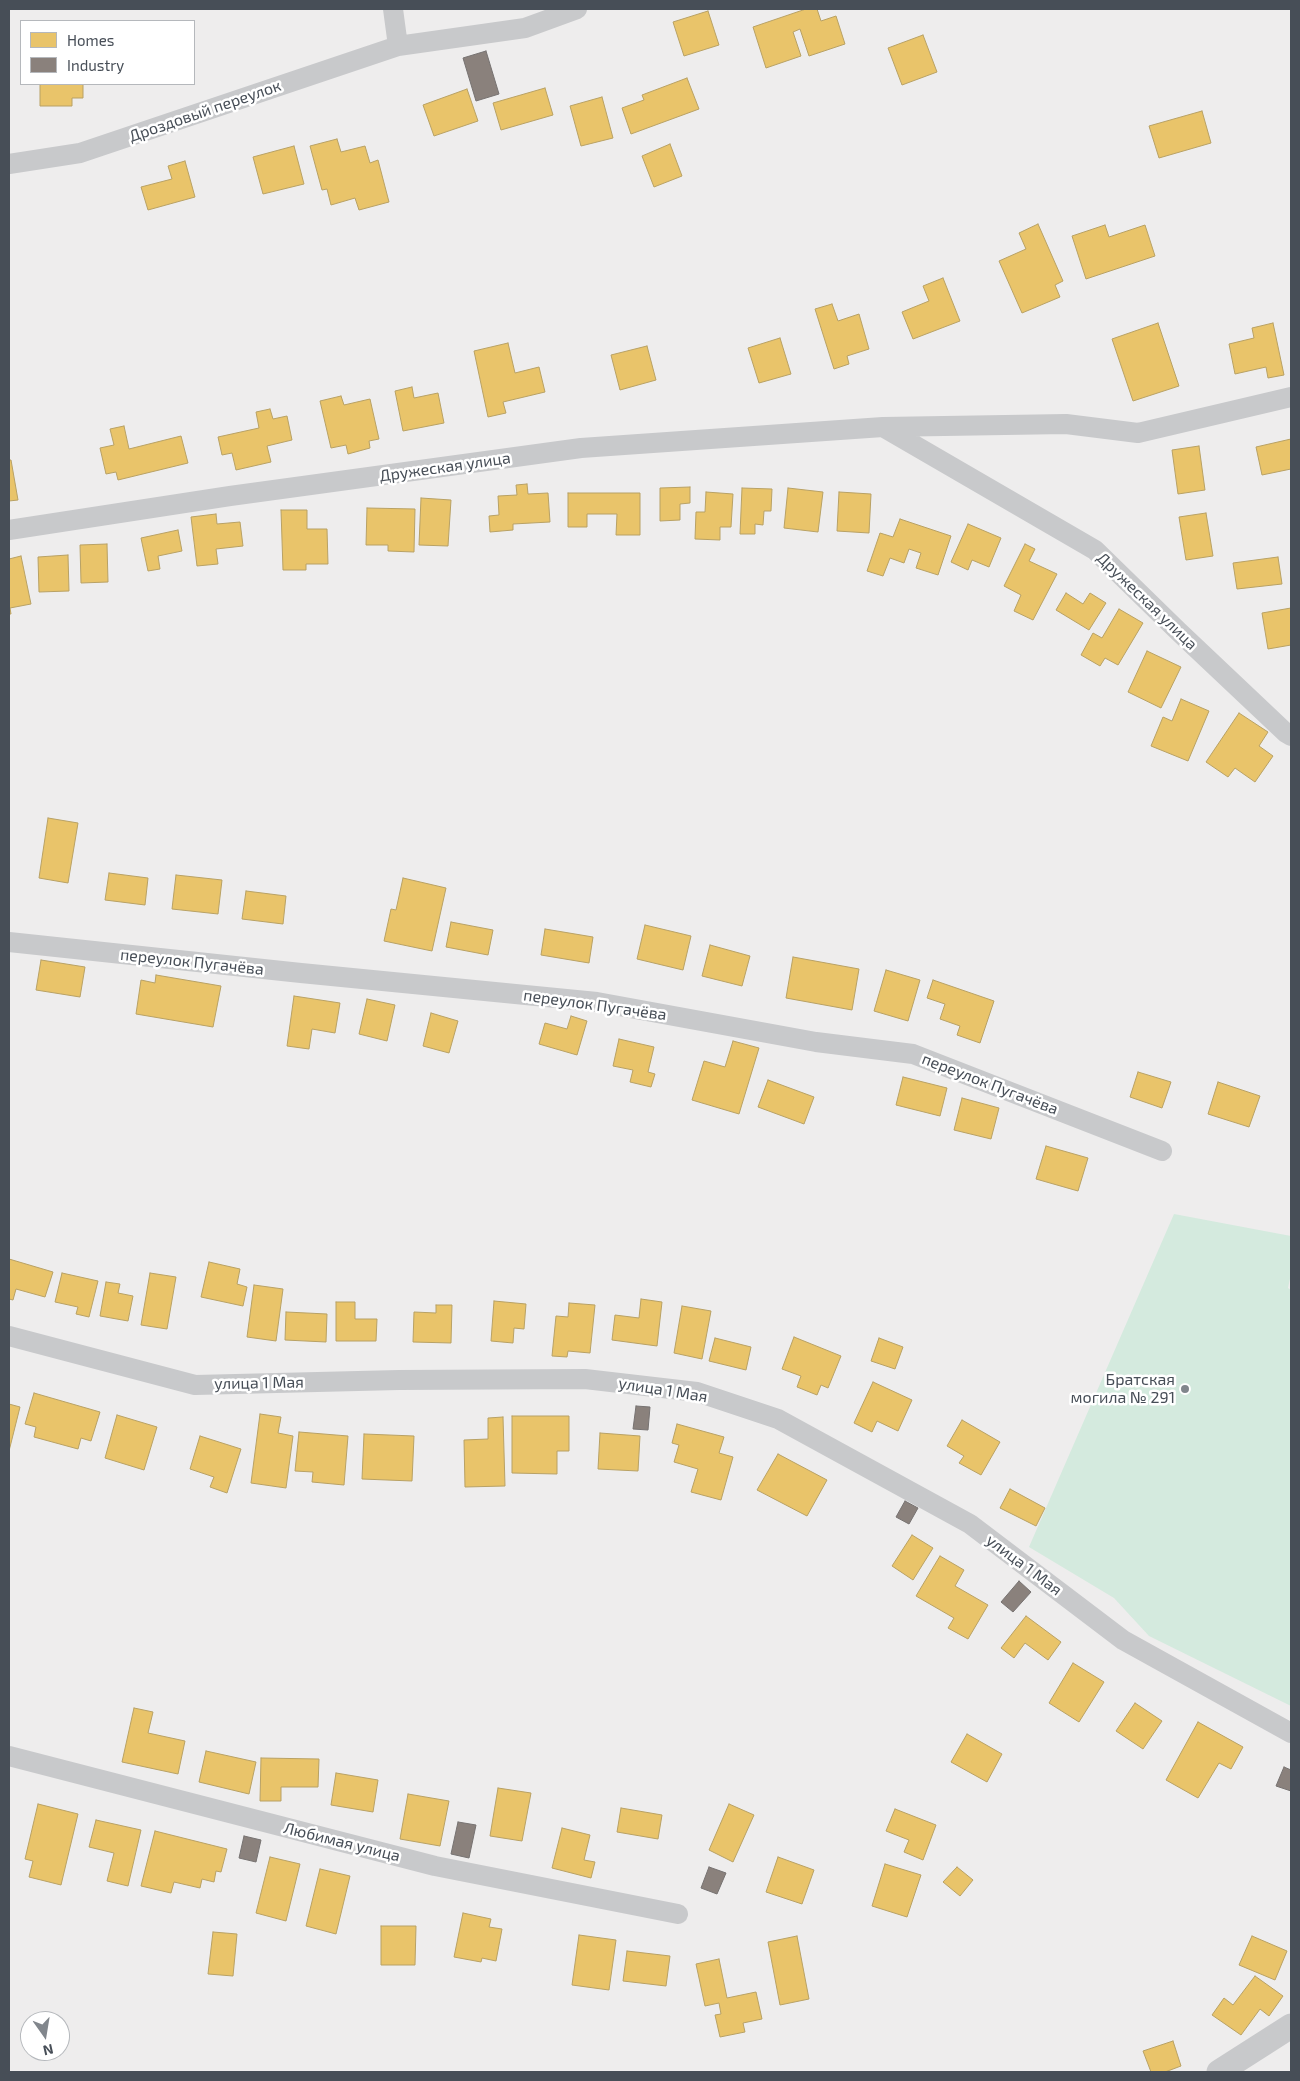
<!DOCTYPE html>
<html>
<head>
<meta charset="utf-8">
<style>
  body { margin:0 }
  #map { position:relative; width:1300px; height:2081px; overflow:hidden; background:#eeeded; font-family:"Exo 2",sans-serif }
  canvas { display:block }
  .frame { position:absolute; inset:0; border:10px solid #474e57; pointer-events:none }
  .legend { position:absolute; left:20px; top:20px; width:175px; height:65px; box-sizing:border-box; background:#fff; border:1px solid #b5b8bc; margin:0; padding:6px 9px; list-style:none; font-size:15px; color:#474e57 }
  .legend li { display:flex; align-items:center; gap:10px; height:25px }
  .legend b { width:25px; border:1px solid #b5b8bc }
  .north { position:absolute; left:20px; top:2011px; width:50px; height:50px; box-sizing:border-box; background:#fff; border:1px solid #b5b8bc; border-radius:50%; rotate:167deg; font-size:14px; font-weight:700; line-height:20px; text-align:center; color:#474e57 }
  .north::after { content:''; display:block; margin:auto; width:18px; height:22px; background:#81868c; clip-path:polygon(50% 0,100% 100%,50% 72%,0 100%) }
</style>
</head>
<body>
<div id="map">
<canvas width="1300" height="2081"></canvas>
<div class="frame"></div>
<ul class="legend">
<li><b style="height:14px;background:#e9c46a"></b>Homes</li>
<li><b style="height:14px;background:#8a817c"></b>Industry</li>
</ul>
<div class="north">N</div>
</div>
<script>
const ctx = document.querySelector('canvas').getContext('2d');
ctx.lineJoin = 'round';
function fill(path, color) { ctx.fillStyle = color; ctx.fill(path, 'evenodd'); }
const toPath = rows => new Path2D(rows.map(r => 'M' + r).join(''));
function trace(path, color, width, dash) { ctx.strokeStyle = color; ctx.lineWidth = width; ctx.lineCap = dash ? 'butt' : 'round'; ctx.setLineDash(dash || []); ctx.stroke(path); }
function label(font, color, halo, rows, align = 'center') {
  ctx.font = font + ' "Exo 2",sans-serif'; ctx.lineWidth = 5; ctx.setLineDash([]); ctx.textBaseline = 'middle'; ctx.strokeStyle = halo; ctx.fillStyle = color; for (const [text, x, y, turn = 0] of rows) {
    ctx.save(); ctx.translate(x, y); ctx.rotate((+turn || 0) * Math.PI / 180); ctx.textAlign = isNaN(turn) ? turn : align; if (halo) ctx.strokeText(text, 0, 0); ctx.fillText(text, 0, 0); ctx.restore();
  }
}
const green = toPath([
  [1174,1214,1291,1236,1291,1274,1288,1288,1291,1290,1291,1706,1149,1636,1114,1598,1029,1547]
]);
const homes = toPath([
  [806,9,817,9,821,21,836,16,845,44,809,56,800,29,793,32,801,56,766,68,753,27,806,9],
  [708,11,719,45,684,56,673,22,708,11],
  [923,35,937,72,902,85,888,48,923,35],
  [687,78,699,109,631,134,622,108,644,100,642,95,687,78],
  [40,84,83,84,83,98,72,98,72,106,40,106,40,84],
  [545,88,553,115,501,130,493,103,545,88],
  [467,89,478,121,434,136,423,105,467,89],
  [602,97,613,138,581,146,570,106,602,97],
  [1202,111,1211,143,1159,158,1149,126,1202,111],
  [337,139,341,152,365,146,370,163,378,160,389,202,359,210,355,198,331,205,327,189,322,190,310,146,337,139],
  [670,144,682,176,654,187,642,156,670,144],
  [294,146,304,184,263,194,253,157,294,146],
  [185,161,195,197,148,210,141,187,172,179,168,166,185,161],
  [1038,224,1063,281,1055,285,1060,297,1022,313,999,261,1026,249,1019,233,1038,224],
  [1105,225,1109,237,1145,225,1155,256,1086,279,1072,236,1105,225],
  [943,278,960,321,913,339,902,312,929,301,923,286,943,278],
  [832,304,838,321,859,314,869,349,847,356,849,364,834,369,815,309,832,304],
  [1158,323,1179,386,1133,401,1112,339,1158,323],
  [1273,323,1284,375,1268,378,1266,367,1235,374,1229,344,1254,338,1252,328,1273,323],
  [780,338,791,374,759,383,748,348,780,338],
  [508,343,515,373,539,367,545,392,503,402,506,413,488,417,474,351,508,343],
  [647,346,656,380,620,390,611,355,647,346],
  [412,387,414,398,438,393,444,423,403,431,395,391,412,387],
  [341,396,344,405,370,399,379,439,369,441,370,448,348,454,346,445,331,448,320,401,341,396],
  [270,409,273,419,287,416,292,440,267,446,271,462,236,470,232,453,222,455,218,437,259,428,256,412,270,409],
  [124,426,129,449,181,436,188,463,118,480,116,472,106,474,100,448,114,445,110,429,124,426],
  [1291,439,1291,469,1262,475,1256,447,1291,439],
  [1199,446,1205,490,1178,494,1172,450,1199,446],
  [9,460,11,460,18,500,9,501,9,460],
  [527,484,528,494,548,493,550,522,513,524,513,530,490,532,489,516,499,515,498,496,517,495,516,485,527,484],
  [690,487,690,503,680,504,680,520,660,521,660,488,690,487],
  [742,488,772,489,771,511,764,511,763,525,755,524,755,534,740,534,742,488],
  [788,488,823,492,818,532,784,528,788,488],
  [706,492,733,494,731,527,720,527,720,540,695,539,696,512,705,512,706,492],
  [839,492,871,494,869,533,837,531,839,492],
  [568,493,640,493,640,535,616,535,617,514,587,514,587,527,568,527,568,493],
  [421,498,451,500,448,546,419,545,421,498],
  [367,508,415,509,414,552,388,551,388,545,366,545,367,508],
  [281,510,307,510,307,529,327,529,328,564,306,564,306,570,283,570,281,510],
  [1206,513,1213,556,1186,560,1179,517,1206,513],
  [216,514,217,524,240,522,243,546,216,549,218,564,197,566,191,517,216,514],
  [900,519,951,536,938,575,916,568,921,553,909,549,904,563,890,558,883,576,867,571,880,533,893,537,900,519],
  [968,524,1001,538,989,567,972,560,968,570,951,562,968,524],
  [178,530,182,551,158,556,160,569,148,571,141,538,178,530],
  [107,544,108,582,81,583,80,545,107,544],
  [1025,544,1035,549,1029,561,1057,574,1033,620,1014,611,1021,595,1004,586,1025,544],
  [68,555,69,591,39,592,38,557,68,555],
  [21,556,31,604,10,608,11,614,9,614,9,559,21,556],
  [1278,557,1282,584,1237,589,1233,563,1278,557],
  [1066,593,1083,604,1090,593,1106,603,1089,630,1056,610,1066,593],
  [1291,608,1291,645,1268,649,1262,613,1291,608],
  [1119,609,1143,623,1118,665,1105,658,1100,666,1081,655,1093,633,1102,638,1119,609],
  [1147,651,1181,667,1161,708,1128,692,1147,651],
  [1181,699,1209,711,1188,761,1151,746,1163,717,1172,721,1181,699],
  [1239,713,1268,732,1259,746,1273,756,1255,782,1235,768,1228,777,1206,762,1239,713],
  [48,818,78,823,68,883,39,878,48,818],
  [109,873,148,878,145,905,105,900,109,873],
  [176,875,222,880,218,914,172,909,176,875],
  [403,878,446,888,432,951,384,941,391,909,396,910,403,878],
  [246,891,286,896,283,924,242,919,246,891],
  [451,922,493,930,488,955,446,947,451,922],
  [645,925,691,936,683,970,637,959,645,925],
  [545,929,593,937,589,963,541,955,545,929],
  [710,945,750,956,742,986,702,976,710,945],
  [793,957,859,969,852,1010,786,998,793,957],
  [41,960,85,967,80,997,36,990,41,960],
  [886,970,920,980,908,1021,874,1011,886,970],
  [156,975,221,986,213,1027,136,1014,141,980,155,983,156,975],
  [933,980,994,1001,980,1043,957,1035,960,1026,940,1019,945,1004,927,998,933,980],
  [294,996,340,1003,335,1033,312,1029,309,1049,287,1046,294,996],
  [367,999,395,1005,387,1041,359,1034,367,999],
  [431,1013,458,1021,449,1053,423,1046,431,1013],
  [571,1016,587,1021,577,1055,539,1044,545,1023,567,1029,571,1016],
  [619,1039,654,1047,648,1072,655,1074,651,1087,630,1082,633,1070,613,1066,619,1039],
  [733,1041,759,1048,739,1114,692,1100,704,1061,725,1067,733,1041],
  [1138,1072,1171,1082,1162,1108,1130,1097,1138,1072],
  [903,1077,947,1088,940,1116,896,1105,903,1077],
  [768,1080,814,1097,804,1124,758,1107,768,1080],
  [1218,1082,1260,1096,1249,1127,1208,1114,1218,1082],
  [962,1098,999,1108,991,1139,954,1130,962,1098],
  [1046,1146,1088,1158,1078,1191,1036,1179,1046,1146],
  [9,1259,53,1272,45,1297,16,1289,13,1300,9,1299,9,1259],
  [209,1262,240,1269,237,1284,247,1287,243,1306,201,1297,209,1262],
  [62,1273,98,1281,89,1317,76,1314,78,1307,55,1302,62,1273],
  [150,1273,176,1277,167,1329,141,1325,150,1273],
  [106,1282,120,1284,118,1293,133,1296,128,1321,100,1316,106,1282],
  [254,1285,283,1289,276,1341,247,1337,254,1285],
  [641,1299,662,1302,657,1346,612,1340,615,1315,639,1318,641,1299],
  [494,1301,526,1304,524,1329,514,1328,513,1343,491,1341,494,1301],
  [336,1302,355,1302,355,1319,377,1319,376,1341,336,1341,336,1302],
  [569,1303,595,1305,590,1353,568,1351,567,1357,552,1356,556,1316,568,1317,569,1303],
  [436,1305,452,1305,451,1343,413,1342,414,1312,436,1313,436,1305],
  [682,1306,711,1311,702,1359,674,1353,682,1306],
  [286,1312,327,1314,326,1342,285,1340,286,1312],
  [794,1337,841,1356,828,1388,821,1385,817,1395,797,1387,801,1376,782,1369,794,1337],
  [715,1338,751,1347,746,1370,709,1361,715,1338],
  [879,1338,903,1347,895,1369,871,1361,879,1338],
  [873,1382,912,1400,898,1431,877,1421,872,1432,854,1423,873,1382],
  [34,1393,100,1412,91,1441,81,1438,78,1449,34,1437,36,1427,25,1424,34,1393],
  [9,1404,20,1407,9,1451,9,1404],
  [260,1414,281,1417,278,1433,293,1436,286,1488,251,1483,260,1414],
  [117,1415,157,1427,144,1470,105,1458,117,1415],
  [512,1416,569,1416,569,1451,557,1451,557,1474,512,1473,512,1416],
  [503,1417,505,1486,465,1487,464,1440,488,1439,488,1418,503,1417],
  [962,1420,1000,1442,981,1475,959,1463,964,1456,947,1446,962,1420],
  [677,1424,724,1437,719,1453,733,1457,721,1500,691,1492,698,1469,674,1462,679,1445,672,1443,677,1424],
  [299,1432,348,1436,344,1485,312,1482,313,1472,295,1471,299,1432],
  [600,1433,640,1436,638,1471,598,1469,600,1433],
  [364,1434,414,1436,412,1481,362,1479,364,1434],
  [200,1436,241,1449,227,1493,210,1487,214,1477,190,1469,200,1436],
  [778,1454,827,1480,807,1516,757,1490,778,1454],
  [1010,1489,1045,1508,1036,1526,1000,1508,1010,1489],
  [912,1535,933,1548,913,1580,892,1566,912,1535],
  [940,1556,964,1570,955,1586,988,1605,968,1639,948,1628,954,1618,916,1596,940,1556],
  [1026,1616,1061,1642,1048,1660,1025,1643,1014,1658,1001,1648,1026,1616],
  [1073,1663,1104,1682,1079,1722,1049,1703,1073,1663],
  [1135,1703,1162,1721,1143,1749,1116,1731,1135,1703],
  [134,1708,153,1712,148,1733,185,1741,178,1774,122,1762,134,1708],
  [1198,1722,1243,1747,1231,1769,1219,1763,1198,1798,1166,1780,1198,1722],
  [967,1734,1002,1754,987,1782,951,1762,967,1734],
  [206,1751,256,1762,249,1794,199,1782,206,1751],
  [261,1758,319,1759,318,1787,281,1787,281,1801,260,1801,261,1758],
  [336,1773,378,1780,373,1812,331,1805,336,1773],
  [498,1788,531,1793,522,1841,490,1836,498,1788],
  [408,1794,449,1801,440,1846,400,1839,408,1794],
  [38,1804,78,1814,61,1885,29,1877,33,1861,25,1859,38,1804],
  [729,1804,754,1815,733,1862,709,1850,729,1804],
  [621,1808,662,1815,658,1839,617,1832,621,1808],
  [895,1809,936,1825,923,1860,904,1852,909,1840,886,1831,895,1809],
  [96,1820,141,1830,128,1886,107,1881,114,1853,89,1847,96,1820],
  [562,1828,590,1835,584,1860,595,1862,591,1878,552,1868,562,1828],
  [155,1831,227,1849,221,1872,216,1871,214,1882,202,1879,200,1888,174,1882,171,1893,141,1886,155,1831],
  [270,1857,300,1864,286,1921,256,1913,270,1857],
  [778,1857,814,1870,802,1904,766,1892,778,1857],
  [885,1864,921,1875,907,1917,872,1906,885,1864],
  [957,1867,973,1880,960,1896,943,1882,957,1867],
  [320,1869,350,1876,336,1934,306,1926,320,1869],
  [463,1913,491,1919,489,1927,502,1929,496,1961,482,1958,481,1962,454,1957,463,1913],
  [381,1926,416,1926,415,1965,381,1965,381,1926],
  [213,1932,237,1934,233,1976,208,1974,213,1932],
  [579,1935,616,1940,609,1990,572,1985,579,1935],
  [797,1936,809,1999,780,2005,768,1942,797,1936],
  [1252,1936,1287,1951,1275,1980,1239,1965,1252,1936],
  [627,1951,670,1956,666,1986,623,1981,627,1951],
  [719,1959,727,1998,756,1992,762,2019,743,2023,745,2032,720,2037,715,2015,721,2014,719,2003,705,2006,696,1964,719,1959],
  [1255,1976,1283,1996,1269,2016,1260,2009,1241,2035,1212,2015,1224,1998,1233,2005,1255,1976],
  [1173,2041,1181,2066,1165,2072,1151,2072,1143,2051,1173,2041]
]);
const industry = toPath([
  [486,51,499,94,476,101,463,58,486,51],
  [636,1406,650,1407,648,1430,633,1429,636,1406],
  [905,1501,918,1508,909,1524,896,1517,905,1501],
  [1019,1581,1031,1592,1013,1612,1001,1602,1019,1581],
  [1284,1767,1291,1770,1291,1791,1276,1786,1284,1767],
  [458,1822,476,1825,469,1858,451,1854,458,1822],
  [244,1836,261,1840,256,1862,239,1858,244,1836],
  [709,1867,726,1873,717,1894,701,1888,709,1867]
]);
const minor = toPath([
  [393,9,398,46],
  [9,164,80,153,398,46,525,28,577,9],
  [883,427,1066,424,1138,433,1291,397],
  [9,530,230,496,581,448,883,427,1095,550,1178,631,1286,733,1291,736],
  [9,942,301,973,597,1002,816,1042,913,1054,1162,1151],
  [9,1336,195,1385,399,1380,585,1379,697,1392,778,1419,970,1524,1123,1640,1291,1733],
  [9,1756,435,1866,678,1914]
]);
const tertiary = toPath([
  [1219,2072,1291,2026]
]);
const markers = [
  [1185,1389,5,"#81868c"]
];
const streetNames = [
  ["Дроздовый переулок",205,111,-19],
  ["Дружеская улица",445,467,-8],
  ["Дружеская улица",1147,601,44],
  ["переулок Пугачёва",192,962,6],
  ["переулок Пугачёва",595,1005,8],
  ["переулок Пугачёва",990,1084,21],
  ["улица 1 Мая",259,1383,-1],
  ["улица 1 Мая",663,1390,9],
  ["улица 1 Мая",1024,1565,37],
  ["Любимая улица",342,1842,14]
];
const poiNames = [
  ["Братская",1175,1380],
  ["могила № 291",1175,1398]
];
fill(green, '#d4eade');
fill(homes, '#e9c46a');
trace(homes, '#b8a164', 1);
fill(industry, '#8a817c');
trace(industry, '#767271', 1);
trace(minor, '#c8c9cb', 20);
trace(tertiary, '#c8c9cb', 25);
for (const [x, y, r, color] of markers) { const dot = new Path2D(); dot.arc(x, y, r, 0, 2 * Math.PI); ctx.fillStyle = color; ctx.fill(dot); trace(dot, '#fff', 2); }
label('16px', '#474e57', '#fff', streetNames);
label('16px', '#474e57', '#fff', poiNames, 'right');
</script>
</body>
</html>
